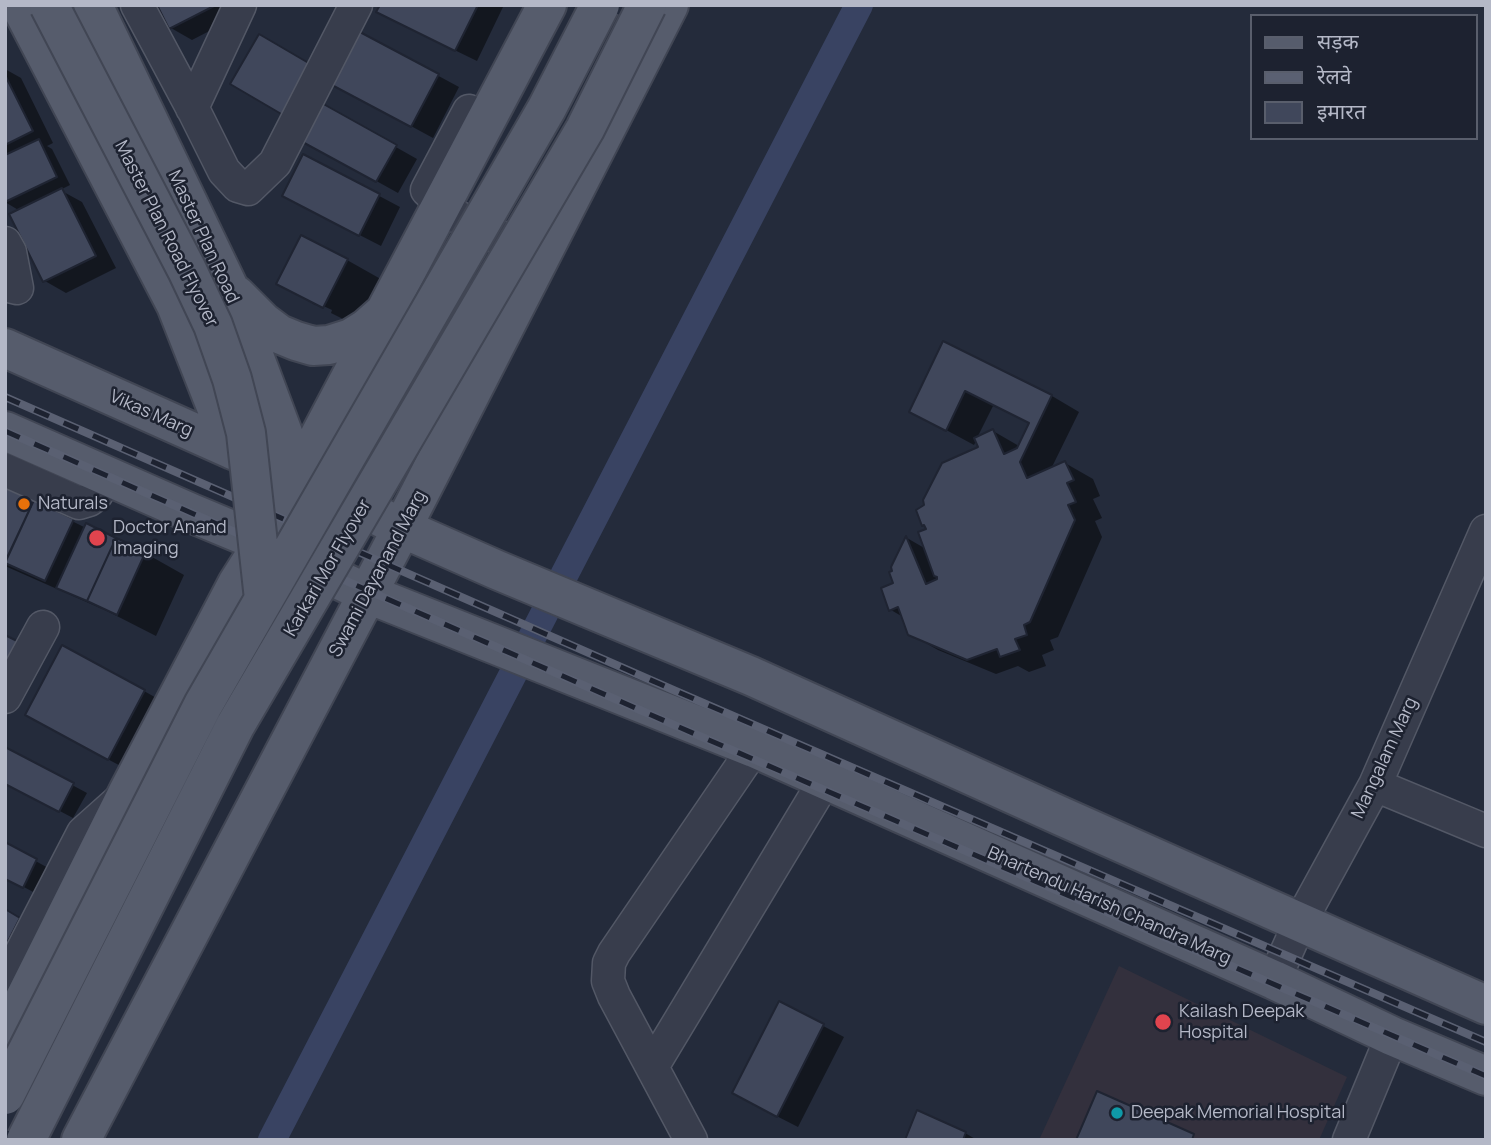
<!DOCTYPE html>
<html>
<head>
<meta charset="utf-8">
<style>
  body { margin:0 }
  #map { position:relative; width:1491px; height:1145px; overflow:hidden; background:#242b3b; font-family:Manrope,"Noto Sans Devanagari",sans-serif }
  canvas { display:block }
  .frame { position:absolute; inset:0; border:7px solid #b4b8c7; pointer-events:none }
  .legend { position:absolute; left:1250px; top:14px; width:228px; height:126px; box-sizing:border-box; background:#1d2230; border:2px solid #595e6c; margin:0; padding:9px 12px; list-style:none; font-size:21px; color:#b4b8c7 }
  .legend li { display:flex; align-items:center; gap:14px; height:35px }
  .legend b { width:35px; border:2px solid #595e6c }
</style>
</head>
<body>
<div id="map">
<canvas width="1491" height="1145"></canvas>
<div class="frame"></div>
<ul class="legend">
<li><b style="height:9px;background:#565c6c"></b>सड़क</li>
<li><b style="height:9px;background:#5a6072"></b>रेलवे</li>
<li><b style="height:19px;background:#40475b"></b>इमारत</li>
</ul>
</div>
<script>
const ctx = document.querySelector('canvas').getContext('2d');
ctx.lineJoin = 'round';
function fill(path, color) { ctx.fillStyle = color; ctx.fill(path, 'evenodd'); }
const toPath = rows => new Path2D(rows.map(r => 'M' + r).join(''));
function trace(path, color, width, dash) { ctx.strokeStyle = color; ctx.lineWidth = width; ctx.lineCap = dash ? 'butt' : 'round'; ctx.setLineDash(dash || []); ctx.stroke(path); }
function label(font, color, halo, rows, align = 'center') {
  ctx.font = font + ' Manrope,sans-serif'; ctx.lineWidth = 5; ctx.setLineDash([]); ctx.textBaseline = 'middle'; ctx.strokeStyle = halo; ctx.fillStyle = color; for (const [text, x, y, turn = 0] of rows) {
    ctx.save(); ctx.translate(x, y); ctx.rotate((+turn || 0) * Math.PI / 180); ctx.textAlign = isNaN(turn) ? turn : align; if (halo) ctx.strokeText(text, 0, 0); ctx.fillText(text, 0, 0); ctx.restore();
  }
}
const medical = toPath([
  [1119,966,1347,1077,1319,1140,1039,1140]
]);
const shadow = toPath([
  [159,5,245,5,248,11,192,40,171,28],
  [382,5,500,5,503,7,477,61,399,23],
  [359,33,459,87,433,138,330,82,318,103,417,159,398,193,299,138,306,126,233,83,260,37,334,80],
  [5,69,21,78,53,143,47,146,52,149,70,185,60,190,82,202,116,268,66,293,45,281,12,215,20,211,5,202],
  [304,156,400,207,381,246,305,207],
  [347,260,386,282,363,329,331,313,332,310,315,302,315,305,278,283],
  [944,343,1052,396,1079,412,1051,469,1065,463,1093,479,1100,496,1093,499,1102,518,1095,521,1102,537,1058,637,1050,640,1054,650,1042,655,1046,666,1029,672,1018,666,996,674,938,650,910,634,903,617,891,610,895,584,893,568,907,538,926,549,926,527,923,525,926,506,980,448,977,439,974,445,911,411],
  [993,406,1031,424,1019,446,993,431,977,438],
  [5,488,86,528,145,553,184,575,156,636,109,612,5,566],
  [144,691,183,713,147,780,66,737],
  [5,749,87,793,73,818,5,782],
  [5,844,50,869,37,894,5,877],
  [5,911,40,931,5,988],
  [780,1003,844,1037,798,1127,755,1105],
  [965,1133,977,1140,907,1140]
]);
const canal = toPath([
  [272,1140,859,5]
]);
const building = toPath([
  [157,5,216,5,169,29,157,5],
  [380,5,478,5,455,51,376,12,380,5],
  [358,31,439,74,411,127,330,84,358,31],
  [259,34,312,65,283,115,230,84,259,34],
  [5,75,33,131,5,145,5,75],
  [318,101,397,145,376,182,297,139,318,101],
  [39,139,57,177,5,202,5,155,39,139],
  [303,154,380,194,359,236,282,196,303,154],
  [62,188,96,256,43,282,9,214,62,188],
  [301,235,348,259,323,308,276,284,301,235],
  [943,341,1052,395,1020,462,1027,478,1065,461,1074,480,1067,483,1076,502,1068,505,1075,520,1030,622,1024,625,1027,635,1015,639,1020,650,1000,657,997,649,967,660,908,635,898,607,889,611,881,588,893,583,889,572,892,571,891,567,906,536,926,584,937,579,937,577,934,576,918,532,926,529,924,525,922,526,916,510,924,505,923,500,942,463,978,447,974,438,993,429,1004,454,1017,448,1029,423,965,391,946,431,909,412,943,341],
  [5,486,34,500,5,562,5,486],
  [34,500,74,519,45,581,5,563,34,500],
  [86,523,116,538,87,601,56,588,86,523],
  [116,538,146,551,117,615,87,601,116,538],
  [5,635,21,643,5,675,5,635],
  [62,645,145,690,108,760,25,715,62,645],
  [5,747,74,783,59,812,5,784,5,747],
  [5,842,37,859,23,888,5,879,5,842],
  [5,909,20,918,5,947,5,909],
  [779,1001,824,1024,777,1117,732,1093,779,1001],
  [1097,1091,1194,1134,1192,1140,1076,1140,1097,1091],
  [917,1110,966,1132,963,1140,905,1140,917,1110]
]);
const minor = toPath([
  [137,5,195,113,224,171,238,186,248,189,275,163,356,5],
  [192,108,240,5],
  [469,111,427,190,451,213,467,222,497,237,540,243],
  [5,243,10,252,17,288,5,285],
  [5,470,79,503,89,500,96,495,108,476],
  [5,697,43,627],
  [1375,785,1486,831],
  [1274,980,1300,922,1375,785,1486,531],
  [5,984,83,833,120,800],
  [652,1067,825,780],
  [691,1140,614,996,608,981,609,963,614,953,754,748],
  [1349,1140,1392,1036]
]);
const major = toPath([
  [20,5,176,305,233,450],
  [93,5,228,286,299,476],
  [236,295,263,322,279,334,296,341,313,346,329,345,351,338,367,328,384,313],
  [5,348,233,450,299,476,402,528,497,570,751,676,1063,817,1486,1005],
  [5,431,191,513,263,543,368,594,754,748,1274,980,1392,1036,1486,1076],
  [5,1038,128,792,237,584,263,543,547,5],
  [81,1140,402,528,669,5]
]);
const rail = toPath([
  [5,397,678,692,1486,1042],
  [5,431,665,721,1486,1076]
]);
const majorBridge = toPath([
  [49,5,187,270,213,325,232,379,246,433,264,599],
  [5,1095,203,705,547,108,600,5],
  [26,1140,235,726,585,129,647,5]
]);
const markers = [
  [24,504,7,"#e8710a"],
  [97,538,9,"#e0444e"],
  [1163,1022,9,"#e0444e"],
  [1117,1113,7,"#0f9aa8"]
];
const streetNames = [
  ["Master Plan Road Flyover",166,234,63],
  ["Master Plan Road",203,237,65],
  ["Vikas Marg",151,414,24],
  ["Karkari Mor Flyover",328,568,-60],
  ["Swami Dayanand Marg",378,574,-62],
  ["Mangalam Marg",1385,758,-65],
  ["Bhartendu Harish Chandra Marg",1109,906,24]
];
const poiNames = [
  ["Naturals",38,504],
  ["Doctor Anand",113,528],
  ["Imaging",113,549],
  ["Kailash Deepak",1179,1012],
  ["Hospital",1179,1033],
  ["Deepak Memorial Hospital",1131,1113]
];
fill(medical, '#33303d');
fill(shadow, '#0007');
trace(canal, '#394362', 28);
fill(building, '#40475b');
trace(building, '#1f2432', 2);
trace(minor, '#535866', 35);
trace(major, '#414654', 42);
trace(minor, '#383d4c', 32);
trace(major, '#565c6c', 38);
trace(rail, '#5a6072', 8);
trace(rail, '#1d2230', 5, [16]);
trace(majorBridge, '#414654', 42, []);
trace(majorBridge, '#565c6c', 38);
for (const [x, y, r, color] of markers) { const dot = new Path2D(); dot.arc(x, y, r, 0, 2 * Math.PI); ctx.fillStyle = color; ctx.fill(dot); trace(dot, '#1d2230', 2.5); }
label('18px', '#b4b8c7', '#1d2230', streetNames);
label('18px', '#b4b8c7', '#1d2230', poiNames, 'left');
</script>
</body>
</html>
